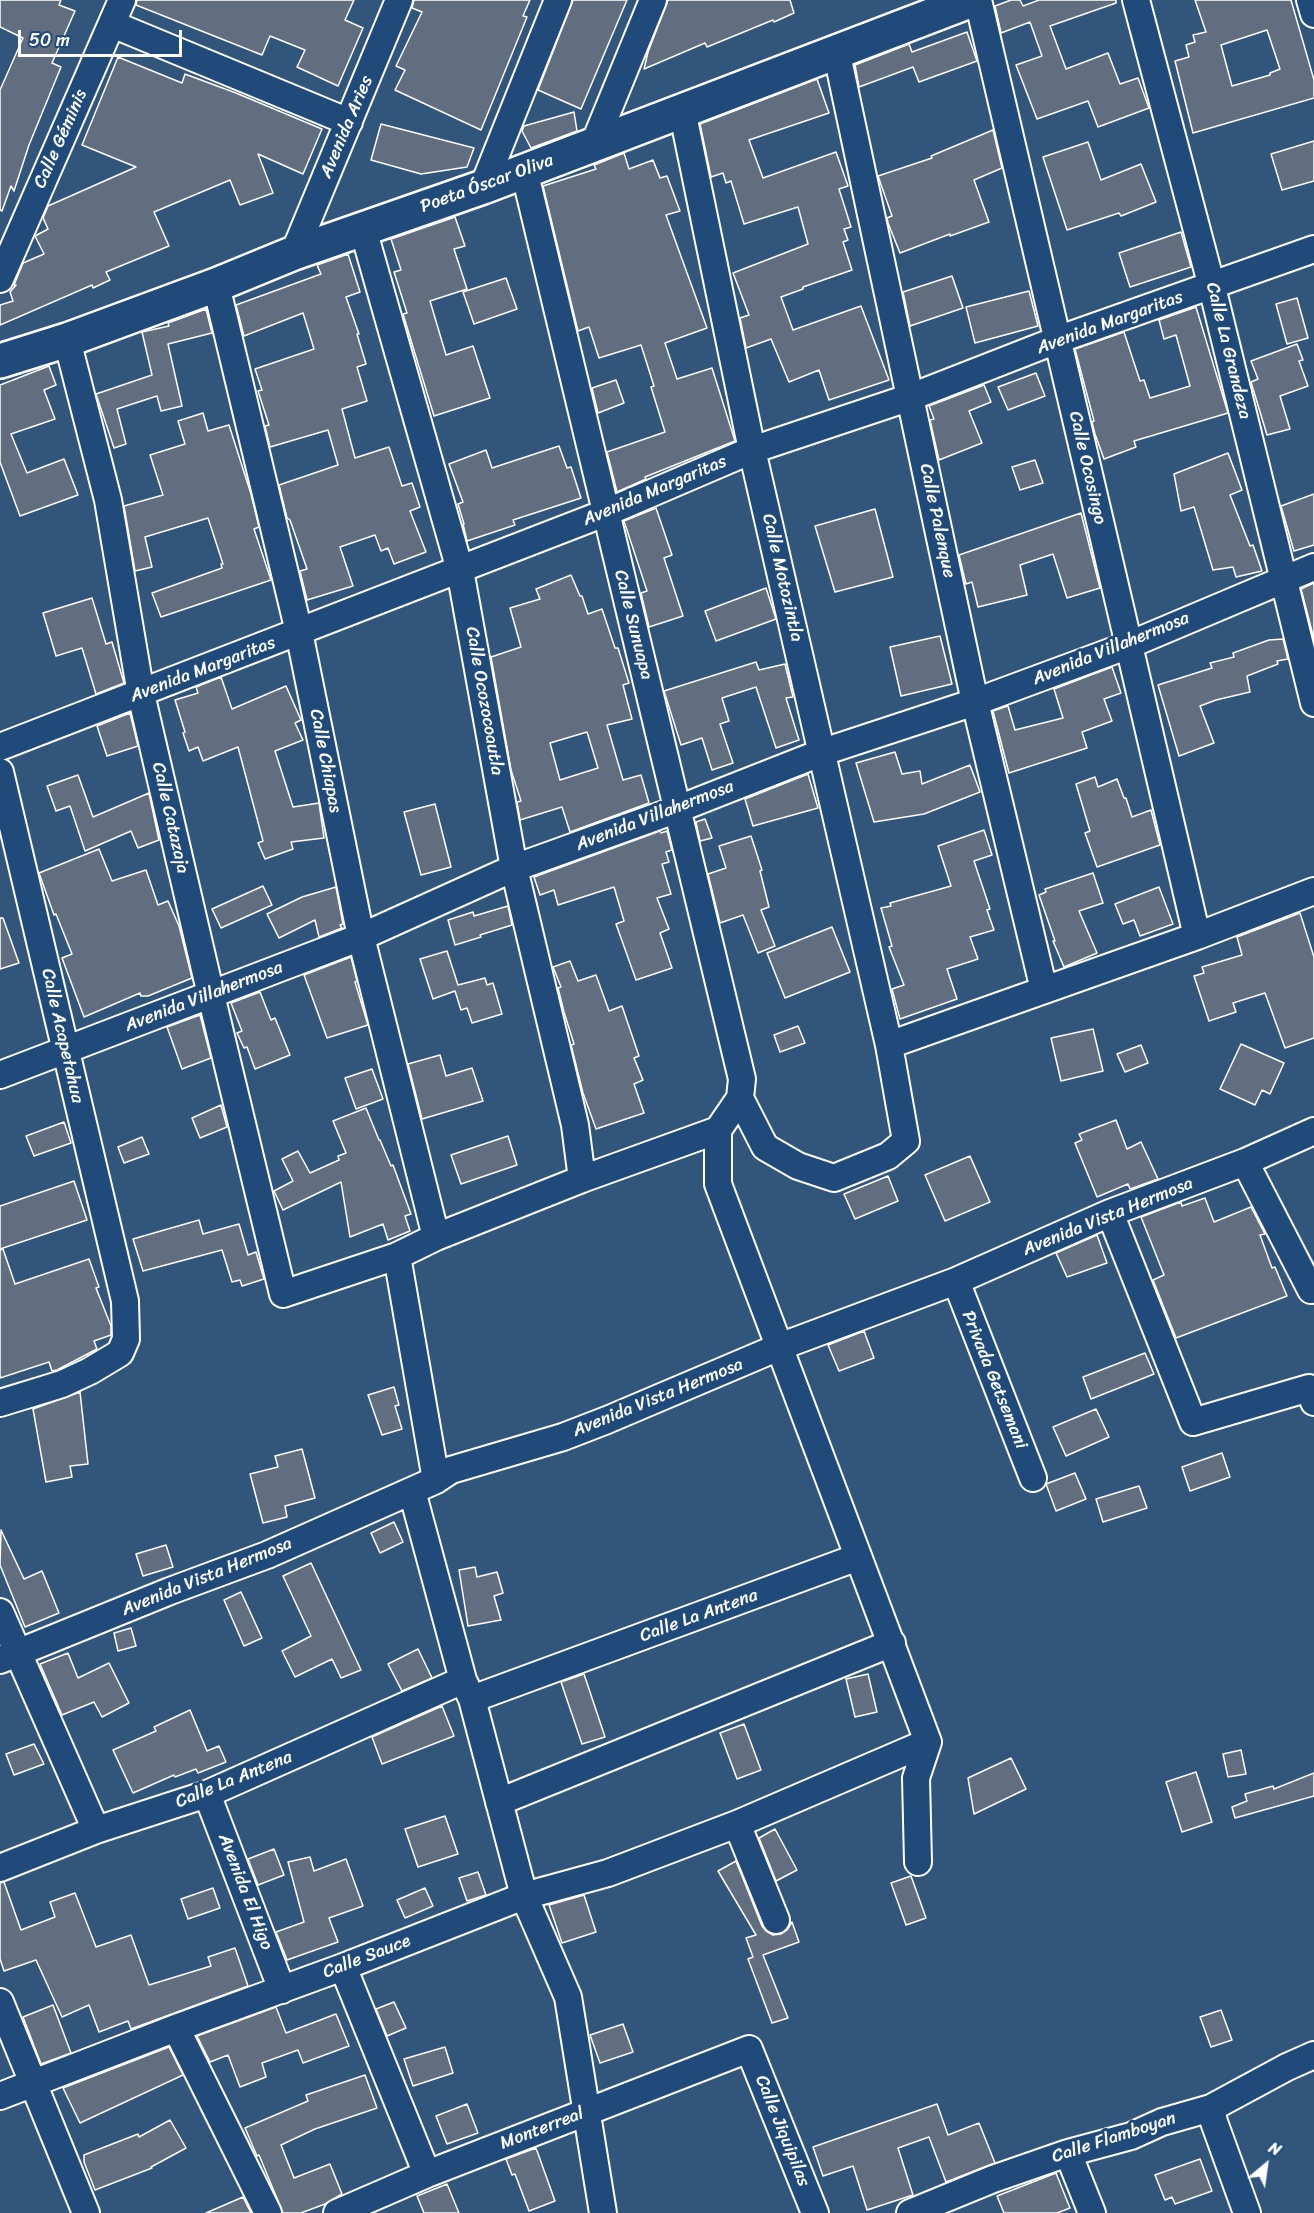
<!DOCTYPE html>
<html>
<head>
<meta charset="utf-8">
<style>
  body { margin:0 }
  #map { position:relative; width:1314px; height:2213px; overflow:hidden; background:#32557c; font-family:Sriracha,sans-serif }
  canvas { display:block }
  .north { position:absolute; left:1236px; top:2135px; width:60px; height:60px; -webkit-text-stroke:4px #1f4a7a; paint-order:stroke; rotate:29deg; font-size:16px; font-weight:700; line-height:24px; text-align:center; color:#fff }
  .north::after { content:''; display:block; margin:auto; width:21px; height:27px; background:#fff; clip-path:polygon(50% 0,100% 100%,50% 72%,0 100%) }
  .scale { position:absolute; left:18px; top:30px; width:164px; height:27px; box-sizing:border-box; border:3px solid #fff; border-top:0; padding-left:8px; font-size:18px; line-height:21px; white-space:nowrap; color:#fff; -webkit-text-stroke:4px #1f4a7a; paint-order:stroke }
</style>
</head>
<body>
<div id="map">
<canvas width="1314" height="2213"></canvas>
<div class="north">N</div>
<div class="scale">50 m</div>
</div>
<script>
const ctx = document.querySelector('canvas').getContext('2d');
ctx.lineJoin = 'round';
function fill(path, color) { ctx.fillStyle = color; ctx.fill(path, 'evenodd'); }
const toPath = rows => new Path2D(rows.map(r => 'M' + r).join(''));
function trace(path, color, width, dash) { ctx.strokeStyle = color; ctx.lineWidth = width; ctx.lineCap = dash ? 'butt' : 'round'; ctx.setLineDash(dash || []); ctx.stroke(path); }
function label(font, color, halo, rows, align = 'center') {
  ctx.font = font + ' Sriracha,sans-serif'; ctx.lineWidth = 6; ctx.setLineDash([]); ctx.textBaseline = 'middle'; ctx.strokeStyle = halo; ctx.fillStyle = color; for (const [text, x, y, turn = 0] of rows) {
    ctx.save(); ctx.translate(x, y); ctx.rotate((+turn || 0) * Math.PI / 180); ctx.textAlign = isNaN(turn) ? turn : align; if (halo) ctx.strokeText(text, 0, 0); ctx.fillText(text, 0, 0); ctx.restore();
  }
}
const building = toPath([
  [0,0,61,0,59,5,75,11,52,63,61,67,29,145,14,191,11,186,2,211,0,210,0,90,23,38,0,27,0,0],
  [137,0,354,0,345,20,363,28,338,86,297,67,305,50,270,36,262,55,136,5,137,0],
  [414,0,530,0,523,16,527,17,481,130,395,90,405,70,396,66,422,12,412,8,414,0],
  [573,0,627,0,581,109,538,90,573,0],
  [668,0,790,0,794,13,774,22,773,20,707,47,705,43,644,69,648,52,668,0],
  [1011,0,1020,0,1023,6,1039,0,1116,0,1116,3,1050,26,1066,69,1108,53,1120,84,1138,78,1149,108,1098,127,1088,101,1037,119,1016,65,1042,56,1030,22,1001,33,995,6,1011,0],
  [1195,0,1291,0,1314,80,1314,98,1193,133,1175,61,1189,57,1186,45,1195,42,1193,35,1206,32,1195,0],
  [1267,30,1280,69,1270,73,1270,75,1232,86,1221,45,1267,30],
  [967,32,977,61,919,82,913,67,859,87,855,65,909,44,912,52,967,32],
  [118,57,182,83,185,74,236,93,322,129,303,174,258,154,273,193,240,205,230,180,154,212,169,246,106,272,110,280,93,288,92,285,0,325,0,305,13,301,10,292,16,285,14,285,23,263,44,254,35,236,48,229,43,218,48,206,136,167,82,145,118,57],
  [817,79,829,113,749,140,763,178,836,152,848,186,839,189,851,227,844,229,848,240,843,242,852,270,803,287,803,289,781,297,793,330,861,306,889,380,829,400,819,370,789,382,771,339,746,348,740,318,749,315,733,273,808,244,798,207,744,224,731,181,726,183,723,173,711,177,700,124,817,79],
  [574,112,577,131,531,148,522,131,524,126,574,112],
  [381,124,474,148,467,167,421,174,371,160,381,124],
  [993,130,1002,168,974,180,989,222,950,236,950,234,900,253,888,223,887,218,892,216,878,176,932,158,931,156,993,130],
  [1314,141,1314,181,1282,190,1271,154,1314,141],
  [1088,142,1101,180,1141,164,1156,202,1121,216,1119,213,1067,230,1043,157,1088,142],
  [624,153,629,169,653,160,660,178,667,176,680,211,666,215,707,328,665,343,677,379,712,368,735,441,645,477,646,479,617,492,607,452,665,432,651,387,654,386,641,345,599,358,589,327,578,331,543,186,596,169,594,165,624,153],
  [455,217,465,246,454,249,467,289,430,301,446,355,473,346,490,398,434,416,403,314,407,313,394,272,401,270,391,239,455,217],
  [1181,232,1191,267,1130,287,1119,253,1181,232],
  [348,254,360,292,346,297,359,334,357,334,366,364,357,367,367,401,342,409,355,458,389,447,402,486,412,483,420,507,410,511,426,552,394,564,388,548,381,551,375,535,340,547,353,586,307,600,300,571,307,569,290,520,287,518,279,485,338,465,328,430,270,447,265,426,269,425,258,391,262,390,255,369,314,349,303,313,244,336,236,305,321,274,317,265,348,254],
  [952,276,963,308,910,326,903,292,952,276],
  [506,278,517,309,474,324,463,292,506,278],
  [1029,291,1038,326,975,343,966,307,1029,291],
  [1297,298,1308,338,1287,344,1276,304,1297,298],
  [1196,307,1228,413,1134,441,1136,447,1104,459,1095,434,1092,422,1094,421,1075,349,1124,332,1140,381,1144,380,1150,398,1190,386,1176,335,1164,339,1159,320,1196,307],
  [206,309,212,333,168,344,182,406,161,411,157,396,117,409,126,444,114,448,96,394,152,375,142,332,169,326,168,323,206,309],
  [1297,344,1303,360,1299,361,1308,386,1280,396,1290,429,1267,435,1251,382,1258,379,1251,361,1297,344],
  [49,366,56,385,44,390,55,419,11,434,27,473,64,459,78,495,20,516,0,462,0,385,49,366],
  [1036,373,1045,396,1008,410,998,387,1036,373],
  [616,380,624,403,598,413,592,388,616,380],
  [984,385,991,402,969,411,982,443,939,460,930,420,934,419,929,406,984,385],
  [203,413,208,431,229,425,251,494,259,527,254,529,271,580,161,617,152,593,222,568,221,564,223,564,208,518,145,537,152,567,135,571,124,506,163,495,150,455,185,444,178,421,203,413],
  [559,446,567,468,571,467,581,498,513,520,515,525,467,541,463,524,464,524,458,504,463,502,449,464,486,450,492,468,559,446],
  [1228,453,1242,490,1230,495,1250,546,1253,545,1262,571,1236,577,1233,567,1213,570,1194,507,1181,511,1174,474,1228,453],
  [1035,460,1043,483,1020,490,1012,467,1035,460],
  [1314,494,1314,545,1294,551,1281,506,1314,494],
  [656,508,672,555,664,558,683,616,649,627,641,593,647,591,624,521,656,508],
  [875,509,893,577,835,592,815,526,875,509],
  [1081,513,1100,588,1067,598,1053,554,1020,565,1027,595,978,607,972,582,966,584,959,555,1081,513],
  [571,575,580,596,582,596,588,614,602,609,615,648,618,648,629,683,623,685,632,719,607,725,623,780,641,775,649,803,570,832,562,807,520,820,517,802,521,801,511,770,491,657,521,647,510,608,540,599,536,589,571,575],
  [587,732,598,768,560,780,550,743,587,732],
  [1314,583,1314,639,1301,589,1314,583],
  [766,588,776,619,716,641,705,611,766,588],
  [92,598,106,644,112,642,124,683,96,694,82,648,56,656,43,613,92,598],
  [940,636,952,684,901,696,890,647,940,636],
  [1283,639,1288,659,1277,661,1278,664,1247,676,1250,692,1216,700,1200,706,1214,743,1179,756,1158,685,1212,668,1210,663,1234,657,1233,653,1269,640,1283,639],
  [756,662,759,670,785,664,793,697,786,698,799,740,776,748,756,687,722,698,729,721,720,724,733,763,712,770,702,738,681,745,664,691,756,662],
  [1112,667,1121,693,1104,699,1112,721,1082,732,1087,748,1009,773,993,711,1008,706,1015,730,1063,718,1054,689,1112,667],
  [221,677,232,709,286,686,301,720,295,723,303,740,275,751,293,807,319,803,324,838,291,842,293,849,265,859,258,843,263,841,238,747,203,761,198,747,189,751,183,733,185,732,175,700,198,693,196,687,221,677],
  [130,713,138,746,107,756,97,726,130,713],
  [895,752,902,774,920,771,922,784,970,765,980,792,924,814,874,822,856,763,895,752],
  [808,774,818,808,753,826,745,799,808,774],
  [78,775,93,817,149,793,159,840,138,848,131,831,85,851,70,806,56,811,47,786,78,775],
  [1095,777,1098,787,1117,779,1124,798,1126,798,1132,817,1151,810,1160,845,1097,867,1085,833,1090,831,1076,784,1095,777],
  [435,804,451,867,421,875,404,812,435,804],
  [705,819,712,838,700,841,696,822,705,819],
  [984,830,992,855,974,861,990,909,987,910,994,930,970,937,978,959,947,969,957,999,900,1019,892,989,904,985,889,947,892,946,881,908,891,906,890,903,951,886,938,846,984,830],
  [660,831,661,833,667,831,672,850,666,852,669,862,662,864,671,894,657,898,669,929,660,933,672,968,636,980,616,924,624,921,614,887,558,905,554,890,540,895,534,877,660,831],
  [751,836,762,870,760,871,769,907,761,910,775,946,758,953,743,915,720,923,708,874,726,868,719,846,751,836],
  [99,849,112,881,146,870,158,905,168,901,179,926,192,978,148,996,141,996,140,993,84,1017,62,958,72,954,56,914,54,915,39,873,99,849],
  [1093,873,1103,903,1079,911,1097,953,1064,967,1053,941,1055,941,1039,895,1046,892,1045,889,1093,873],
  [263,886,272,905,221,928,212,909,263,886],
  [336,887,343,924,340,925,342,928,319,937,315,920,279,938,267,914,302,897,336,887],
  [1159,887,1173,924,1140,936,1134,920,1123,924,1115,904,1159,887],
  [508,906,512,925,480,935,481,937,455,945,448,920,473,912,474,916,508,906],
  [1300,913,1314,957,1314,1038,1285,1048,1265,993,1233,1003,1236,1012,1209,1021,1194,976,1204,973,1202,967,1242,955,1237,937,1300,913],
  [0,918,3,918,19,963,0,969,0,918],
  [832,927,850,972,785,998,767,953,832,927],
  [447,951,458,985,485,978,487,985,493,983,502,1014,472,1023,467,1008,461,1010,455,991,433,999,420,959,447,951],
  [351,957,357,981,355,982,368,1025,327,1038,304,975,351,957],
  [570,961,578,981,596,975,609,1011,622,1006,639,1056,634,1058,643,1080,634,1084,644,1113,596,1129,583,1093,571,1045,574,1044,564,1012,558,988,561,987,553,967,570,961],
  [260,992,271,1020,275,1018,290,1055,255,1069,247,1047,244,1048,237,1033,242,1031,231,1003,260,992],
  [200,1015,211,1058,182,1069,167,1027,200,1015],
  [798,1026,805,1043,780,1052,774,1035,798,1026],
  [1093,1029,1103,1071,1061,1081,1051,1038,1093,1029],
  [1241,1044,1284,1063,1270,1094,1262,1090,1255,1105,1220,1089,1241,1044],
  [1141,1045,1148,1063,1125,1072,1117,1054,1141,1045],
  [440,1055,446,1076,472,1068,483,1101,422,1119,408,1064,440,1055],
  [372,1069,383,1099,356,1109,345,1078,372,1069],
  [221,1105,227,1127,200,1138,192,1118,221,1105],
  [366,1108,379,1140,380,1140,391,1166,393,1165,411,1214,405,1216,410,1231,388,1240,383,1224,350,1237,341,1182,283,1210,274,1191,293,1181,282,1159,298,1151,310,1173,339,1160,338,1156,346,1153,333,1121,366,1108],
  [1116,1120,1127,1149,1141,1142,1158,1179,1130,1189,1128,1184,1097,1197,1075,1143,1082,1140,1079,1134,1116,1120],
  [64,1122,71,1143,34,1156,26,1136,64,1122],
  [508,1136,517,1165,461,1184,451,1155,508,1136],
  [142,1137,149,1154,124,1163,118,1147,142,1137],
  [970,1156,990,1202,945,1221,925,1175,970,1156],
  [888,1176,898,1201,855,1219,844,1194,888,1176],
  [74,1181,87,1220,0,1249,0,1206,74,1181],
  [1205,1198,1214,1222,1251,1207,1265,1234,1260,1235,1272,1268,1275,1267,1287,1296,1176,1338,1153,1280,1164,1275,1141,1217,1181,1202,1182,1206,1205,1198],
  [199,1220,203,1234,239,1224,248,1255,256,1252,264,1279,242,1286,240,1280,232,1282,222,1250,143,1271,133,1239,199,1220],
  [1097,1235,1107,1263,1067,1277,1056,1253,1097,1235],
  [3,1249,15,1284,89,1259,99,1287,96,1288,111,1326,111,1335,94,1341,97,1349,57,1370,52,1371,49,1362,0,1378,0,1250,3,1249],
  [864,1331,874,1358,839,1371,828,1345,864,1331],
  [1145,1353,1154,1374,1091,1399,1083,1377,1145,1353],
  [394,1387,399,1405,395,1406,402,1429,382,1435,368,1395,394,1387],
  [80,1392,88,1464,70,1466,72,1477,46,1482,33,1409,80,1392],
  [1096,1409,1109,1437,1066,1456,1053,1427,1096,1409],
  [302,1449,315,1498,285,1506,287,1517,263,1523,250,1474,278,1467,275,1456,302,1449],
  [1222,1453,1230,1477,1190,1491,1182,1467,1222,1453],
  [1075,1473,1086,1499,1056,1511,1046,1484,1075,1473],
  [1139,1486,1147,1508,1103,1522,1096,1499,1139,1486],
  [394,1522,403,1542,380,1553,371,1533,394,1522],
  [1,1530,24,1579,42,1571,59,1613,25,1627,0,1565,1,1530],
  [166,1545,173,1567,143,1576,136,1554,166,1545],
  [311,1563,361,1670,341,1678,332,1659,295,1677,282,1651,311,1636,283,1576,311,1563],
  [475,1567,477,1577,497,1572,503,1593,494,1596,501,1620,468,1626,459,1570,475,1567],
  [241,1592,262,1638,244,1646,224,1600,241,1592],
  [131,1628,136,1646,118,1651,114,1633,131,1628],
  [418,1649,432,1678,402,1691,388,1664,418,1649],
  [68,1653,78,1678,109,1663,129,1703,102,1717,94,1702,62,1715,40,1664,68,1653],
  [584,1674,605,1737,582,1744,561,1682,584,1674],
  [868,1674,877,1712,855,1717,846,1679,868,1674],
  [442,1706,454,1736,382,1764,372,1737,442,1706],
  [190,1710,207,1751,219,1746,226,1762,198,1773,196,1769,175,1777,174,1775,133,1793,113,1750,156,1731,154,1727,190,1710],
  [744,1724,761,1770,737,1779,720,1733,744,1724],
  [34,1744,44,1764,14,1775,6,1754,34,1744],
  [1241,1750,1246,1774,1228,1777,1223,1754,1241,1750],
  [1011,1758,1026,1789,974,1814,968,1778,1011,1758],
  [1196,1772,1212,1822,1182,1832,1166,1782,1196,1772],
  [1314,1773,1314,1796,1235,1818,1232,1807,1247,1801,1245,1794,1273,1786,1274,1789,1314,1773],
  [445,1816,458,1854,418,1867,405,1829,445,1816],
  [775,1829,797,1870,776,1881,759,1838,775,1829],
  [274,1849,284,1875,258,1885,248,1859,274,1849],
  [310,1857,314,1871,346,1859,363,1906,329,1918,338,1942,287,1960,276,1932,304,1922,288,1862,310,1857],
  [736,1861,762,1926,766,1931,773,1935,781,1934,787,1930,792,1922,799,1942,763,1955,788,2018,772,2023,748,1959,753,1957,746,1938,756,1935,718,1871,736,1861],
  [478,1872,486,1895,467,1901,459,1878,478,1872],
  [911,1876,926,1918,906,1925,891,1883,911,1876],
  [4,1882,21,1930,55,1917,50,1902,75,1893,96,1947,131,1935,149,1985,211,1966,208,1957,235,1948,248,1986,131,2029,128,2021,99,2032,89,2005,62,2017,36,1960,4,1971,0,1959,0,1883,4,1882],
  [213,1888,220,1908,188,1919,181,1899,213,1888],
  [425,1888,433,1906,405,1918,397,1900,425,1888],
  [584,1895,596,1932,562,1943,549,1905,584,1895],
  [394,2002,406,2028,387,2036,376,2009,394,2002],
  [53,2005,71,2053,41,2064,23,2017,53,2005],
  [276,2007,286,2033,336,2014,349,2046,303,2063,298,2050,262,2063,266,2077,240,2087,228,2055,210,2062,197,2036,276,2007],
  [1221,2010,1232,2040,1211,2047,1200,2017,1221,2010],
  [623,2024,633,2052,600,2063,590,2035,623,2024],
  [169,2047,183,2075,80,2123,63,2088,169,2047],
  [445,2047,453,2073,413,2086,404,2059,445,2047],
  [365,2075,377,2108,315,2129,281,2145,294,2178,330,2164,342,2194,325,2204,301,2213,283,2213,259,2155,257,2156,245,2128,308,2101,306,2095,365,2075],
  [467,2104,478,2133,447,2144,436,2116,467,2104],
  [937,2104,948,2135,979,2123,995,2163,946,2182,929,2137,898,2148,913,2195,867,2210,853,2166,823,2176,813,2147,937,2104],
  [170,2120,186,2148,151,2167,152,2168,95,2190,84,2162,84,2155,138,2134,139,2137,170,2120],
  [536,2148,555,2201,529,2211,515,2174,512,2175,506,2159,536,2148],
  [1200,2159,1212,2191,1175,2204,1172,2197,1165,2200,1155,2175,1200,2159],
  [1056,2173,1070,2208,1057,2213,1004,2213,997,2196,1056,2173],
  [447,2184,459,2213,424,2213,417,2196,447,2184],
  [243,2197,251,2213,206,2213,243,2197]
]);
const minor = toPath([
  [978,0,1197,936],
  [1136,0,1212,287,1314,703],
  [1310,0,1314,14],
  [112,24,349,122],
  [836,50,975,702,1044,990],
  [682,110,752,450,889,1045,906,1141,888,1156,834,1178,798,1166,765,1147,740,1098],
  [594,144,653,0],
  [524,170,742,1079,740,1098,718,1130,718,1184,928,1742,916,1778,918,1862],
  [483,187,558,0],
  [363,229,460,570,514,868,575,1125,582,1179],
  [294,253,399,0],
  [0,279,122,0],
  [216,285,299,632,361,937,436,1237],
  [67,340,108,500,141,694,211,995,283,1294,397,1256,436,1237,582,1179,718,1130],
  [0,747,605,513,752,450,911,397,1057,340,1314,249],
  [0,772,125,1301,126,1339,120,1353,90,1371,62,1384,0,1403],
  [889,1045,1197,936,1314,891],
  [0,1075,361,937,514,868,678,809,823,752,975,702,1129,645,1314,567],
  [1245,1162,1311,1290],
  [1110,1213,1193,1422,1309,1388,1314,1402],
  [397,1256,436,1480],
  [956,1281,1033,1478],
  [412,1491,463,1680,472,1699,524,1896,568,1997,603,2213],
  [0,1612,96,1830],
  [0,1660,170,1591,267,1555,436,1480,451,1470,563,1437,607,1420,779,1347,956,1281,1110,1213,1245,1162,1314,1131],
  [472,1699,858,1557],
  [207,1794,282,1990],
  [499,1802,892,1643],
  [737,1824,776,1920],
  [0,1868,96,1830,207,1794,463,1680],
  [343,1967,427,2174],
  [0,2002,86,2213],
  [176,2028,268,2213],
  [0,2096,176,2028,343,1967,524,1896,608,1873,737,1824,928,1742],
  [1211,2108,1214,2122,1247,2213],
  [1068,2153,1092,2213],
  [337,2213,427,2174,749,2049,815,2213],
  [910,2213,993,2179,1068,2153,1131,2136,1162,2122,1211,2108,1287,2067,1314,2055]
]);
const tertiary = toPath([
  [0,361,67,340,216,285,294,253,483,187,972,0]
]);
const streetNames = [
  ["Avenida Aries",347,127,-67],
  ["Calle Géminis",61,139,-66],
  ["Poeta Óscar Oliva",487,184,-20],
  ["Avenida Margaritas",1110,323,-20],
  ["Calle La Grandeza",1228,351,76],
  ["Calle Ocosingo",1087,468,77],
  ["Avenida Margaritas",655,491,-23],
  ["Calle Palenque",937,521,78],
  ["Calle Motozintla",782,578,77],
  ["Calle Sunuapa",633,625,76],
  ["Avenida Villahermosa",1111,649,-22],
  ["Avenida Margaritas",203,670,-21],
  ["Calle Ocozocoautla",484,701,80],
  ["Calle Chiapas",325,761,79],
  ["Avenida Villahermosa",655,816,-21],
  ["Calle Catazaja",170,818,77],
  ["Avenida Villahermosa",204,997,-21],
  ["Calle Acapetahua",62,1036,77],
  ["Avenida Vista Hermosa",1108,1217,-22],
  ["Privada Getsemani",994,1380,68],
  ["Avenida Vista Hermosa",658,1398,-22],
  ["Avenida Vista Hermosa",207,1577,-22],
  ["Calle La Antena",699,1616,-20],
  ["Calle La Antena",234,1780,-22],
  ["Avenida El Higo",245,1892,69],
  ["Calle Sauce",367,1957,-21],
  ["Monterreal",542,2129,-21],
  ["Calle Jiquipilas",782,2131,68],
  ["Calle Flamboyan",1114,2138,-18]
];
fill(building, '#606e7f');
trace(building, '#fff', 1.5);
trace(minor, '#fff', 30);
trace(tertiary, '#fff', 38);
trace(minor, '#1f4a7a', 26);
trace(tertiary, '#1f4a7a', 33);
label('18px', '#fff', '#1f4a7a', streetNames);
</script>
</body>
</html>
